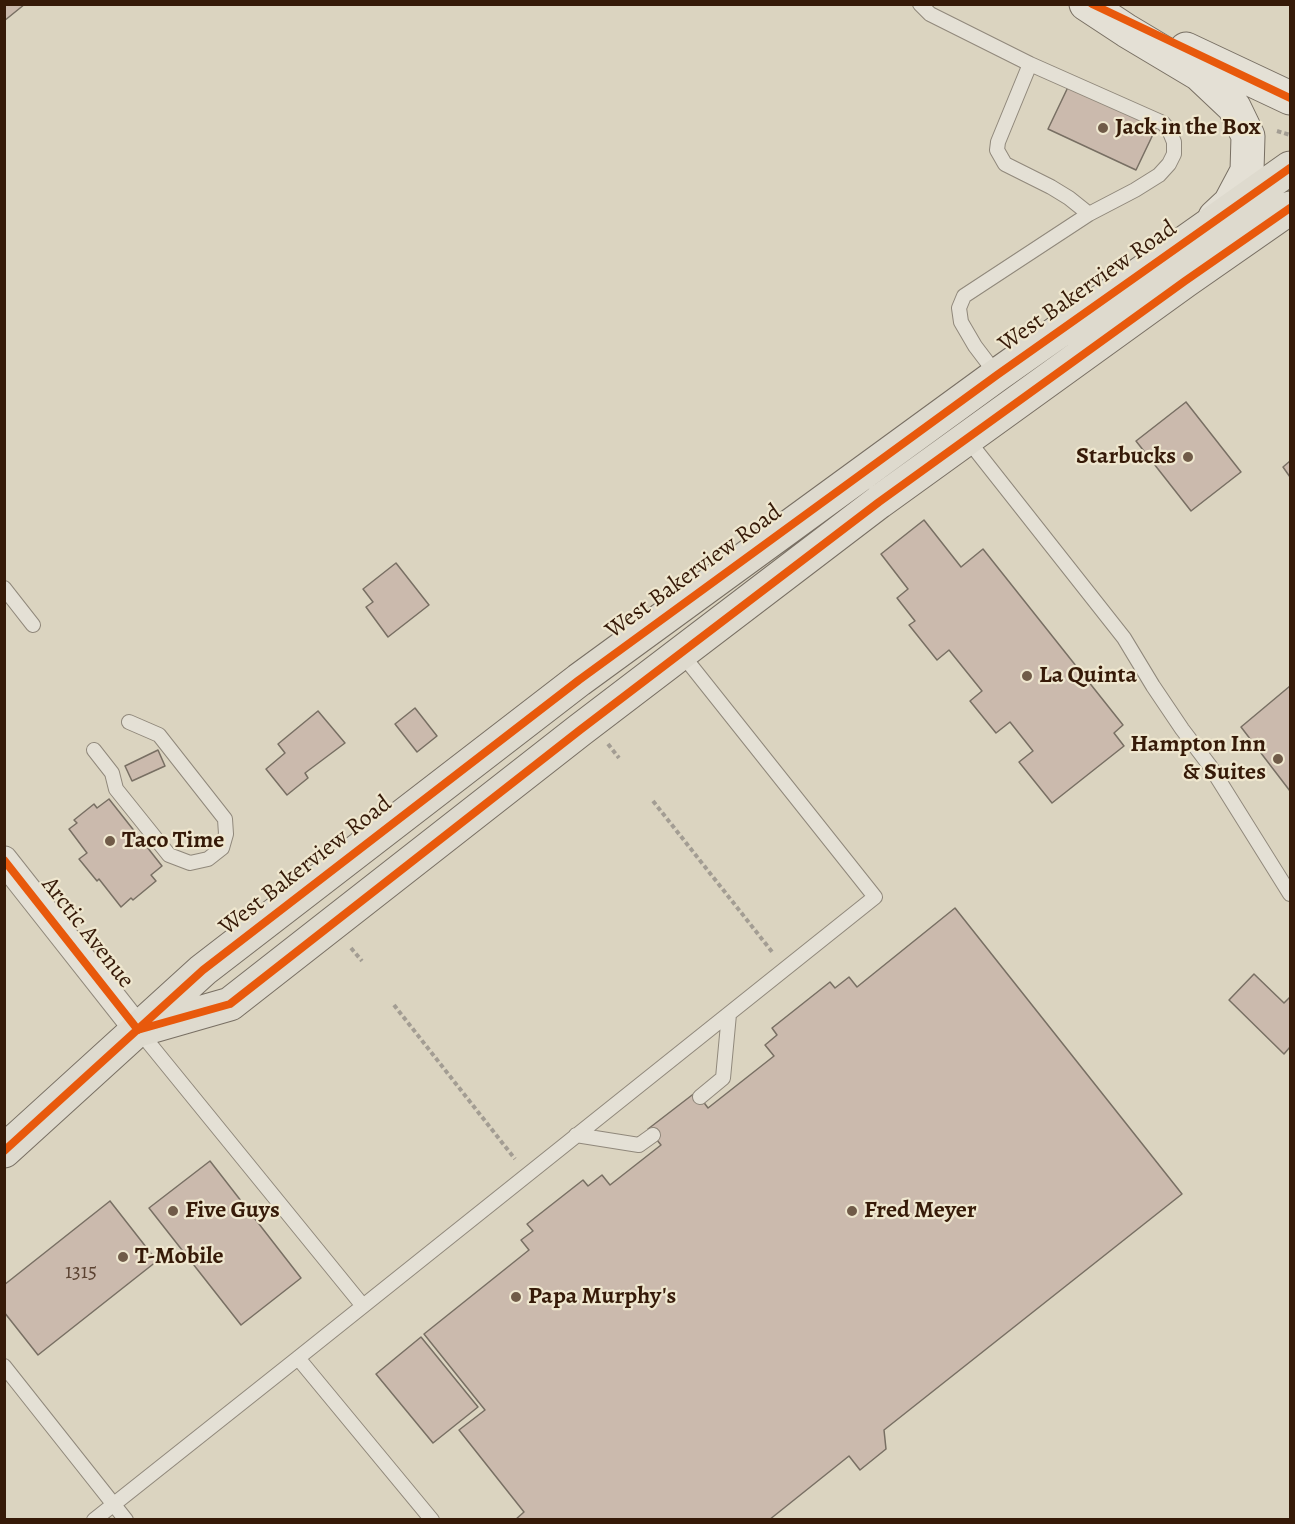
<!DOCTYPE html>
<html>
<head>
<meta charset="utf-8">
<style>
  body { margin:0 }
  #map { position:relative; width:1295px; height:1524px; overflow:hidden; background:#dbd4c0; font-family:Alegreya,serif }
  canvas { display:block }
  .frame { position:absolute; inset:0; border:6px solid #361a08; pointer-events:none }
</style>
</head>
<body>
<div id="map">
<canvas width="1295" height="1524"></canvas>
<div class="frame"></div>
</div>
<script>
const ctx = document.querySelector('canvas').getContext('2d');
ctx.lineJoin = 'round';
function fill(path, color) { ctx.fillStyle = color; ctx.fill(path, 'evenodd'); }
const toPath = rows => new Path2D(rows.map(r => 'M' + r).join(''));
function trace(path, color, width, dash) { ctx.strokeStyle = color; ctx.lineWidth = width; ctx.lineCap = dash ? 'butt' : 'round'; ctx.setLineDash(dash || []); ctx.stroke(path); }
function label(font, color, halo, rows, align = 'center') {
  ctx.font = font + ' Alegreya,serif'; ctx.lineWidth = 4.5; ctx.setLineDash([]); ctx.textBaseline = 'middle'; ctx.strokeStyle = halo; ctx.fillStyle = color; for (const [text, x, y, turn = 0] of rows) {
    ctx.save(); ctx.translate(x, y); ctx.rotate((+turn || 0) * Math.PI / 180); ctx.textAlign = isNaN(turn) ? turn : align; if (halo) ctx.strokeText(text, 0, 0); ctx.fillText(text, 0, 0); ctx.restore();
  }
}
const building = toPath([
  [4,4,25,4,4,21,4,4],
  [1069,85,1157,126,1136,170,1048,129,1069,85],
  [1186,402,1241,472,1191,511,1136,441,1186,402],
  [1290,461,1290,477,1283,467,1290,461],
  [924,520,961,567,983,549,1123,725,1114,733,1124,746,1052,803,1019,762,1033,751,1010,722,996,733,970,701,982,691,949,650,937,660,909,625,915,621,897,598,908,589,881,554,924,520],
  [396,563,429,605,388,637,366,607,373,602,363,589,396,563],
  [1290,686,1290,791,1241,727,1290,686],
  [415,708,437,736,417,752,395,724,415,708],
  [318,711,345,743,305,773,308,778,287,795,266,769,285,753,278,744,318,711],
  [158,750,165,766,132,781,125,766,158,750],
  [109,799,162,866,151,875,156,881,133,900,131,898,121,907,99,879,97,881,79,859,87,853,69,829,77,823,74,820,94,804,97,808,109,799],
  [955,908,1182,1194,884,1430,886,1449,860,1470,849,1456,769,1520,515,1520,524,1512,459,1430,485,1410,424,1334,529,1250,521,1240,533,1231,527,1224,583,1180,588,1186,602,1175,610,1185,661,1145,648,1129,696,1092,708,1108,774,1056,765,1045,777,1035,772,1028,830,982,835,988,849,977,857,987,955,908],
  [1254,974,1284,1003,1290,997,1290,1047,1284,1054,1229,1000,1254,974],
  [210,1161,301,1278,241,1325,149,1208,210,1161],
  [110,1201,157,1261,38,1355,4,1312,4,1285,110,1201],
  [421,1337,478,1407,433,1443,376,1374,421,1337]
]);
const path = toPath([
  [1277,131,1290,135],
  [608,744,619,758],
  [653,801,773,953],
  [351,948,362,961],
  [394,1005,515,1159]
]);
const service = toPath([
  [920,4,930,14,1030,64,1163,123,1169,130,1174,142,1174,154,1169,164,1159,175,1135,190,1089,214,964,296,959,308,961,322,975,346,997,375],
  [1030,64,998,142,997,150,1005,164,1051,187,1069,198,1089,214],
  [967,439,1124,638,1153,686,1182,729,1210,766,1290,894],
  [4,588,33,625],
  [94,750,112,773,116,789,169,855,190,863,208,859,222,848,226,834,225,819,159,735,129,722],
  [140,1032,363,1306],
  [700,1097,723,1078,729,1014],
  [576,1135,639,1145,653,1135],
  [298,1358,432,1520],
  [4,1366,126,1520],
  [94,1520,298,1358,875,897,681,653]
]);
const minor = toPath([
  [4,860,138,1030]
]);
const secondary = toPath([
  [1086,4,1127,31,1199,74,1234,107,1248,136,1247,171,1230,203,1215,217],
  [1186,49,1290,98]
]);
const primary = toPath([
  [143,1029,230,1004,580,730,879,502,1185,281,1290,208],
  [4,1151,203,970,579,680,997,375,1290,168]
]);
const cycleway = toPath([
  [1092,4,1290,98],
  [4,860,138,1030],
  [141,1029,230,1004,580,730,879,502,1185,281,1290,208],
  [4,1151,203,970,579,680,997,375,1290,168]
]);
const markers = [
  [1103,128,6,"#705b48"],
  [1188,457,6,"#705b48"],
  [1027,676,6,"#705b48"],
  [1278,759,6,"#705b48"],
  [110,841,6,"#705b48"],
  [173,1211,6,"#705b48"],
  [852,1211,6,"#705b48"],
  [123,1257,6,"#705b48"],
  [516,1297,6,"#705b48"]
];
const numberNames = [
  ["1315",81,1273]
];
const poiNames = [
  ["Jack in the Box",1115,128],
  ["Starbucks",1176,457,"right"],
  ["La Quinta",1039,676],
  ["Hampton Inn",1266,745,"right"],
  ["& Suites",1266,773,"right"],
  ["Taco Time",122,841],
  ["Five Guys",185,1211],
  ["Fred Meyer",864,1211],
  ["T-Mobile",135,1257],
  ["Papa Murphy's",528,1297]
];
const streetNames = [
  ["West Bakerview Road",1088,287,-35],
  ["West Bakerview Road",694,572,-36],
  ["West Bakerview Road",306,866,-38],
  ["Arctic Avenue",87,933,52]
];
fill(building, '#cbbaad');
trace(building, '#786f63', 1.5);
trace(service, '#90887b', 16);
trace(minor, '#90887b', 29);
trace(secondary, '#786f63', 35);
trace(primary, '#786f63', 35);
trace(path, '#a39d93', 4, [4.5, 3]);
trace(service, '#e4e0d5', 14);
trace(minor, '#e4e0d5', 27);
trace(secondary, '#e4e0d5', 33);
trace(primary, '#dedace', 33);
trace(cycleway, '#e8590c', 8);
for (const [x, y, r, color] of markers) { const dot = new Path2D(); dot.arc(x, y, r, 0, 2 * Math.PI); ctx.fillStyle = color; ctx.fill(dot); trace(dot, '#efe7cf', 2); }
label('21px', '#5b4231', null, numberNames);
label('bold 24px', '#361a08', '#efe7cf', poiNames, 'left');
label('24px', '#361a08', '#efe7cf', streetNames);
</script>
</body>
</html>
